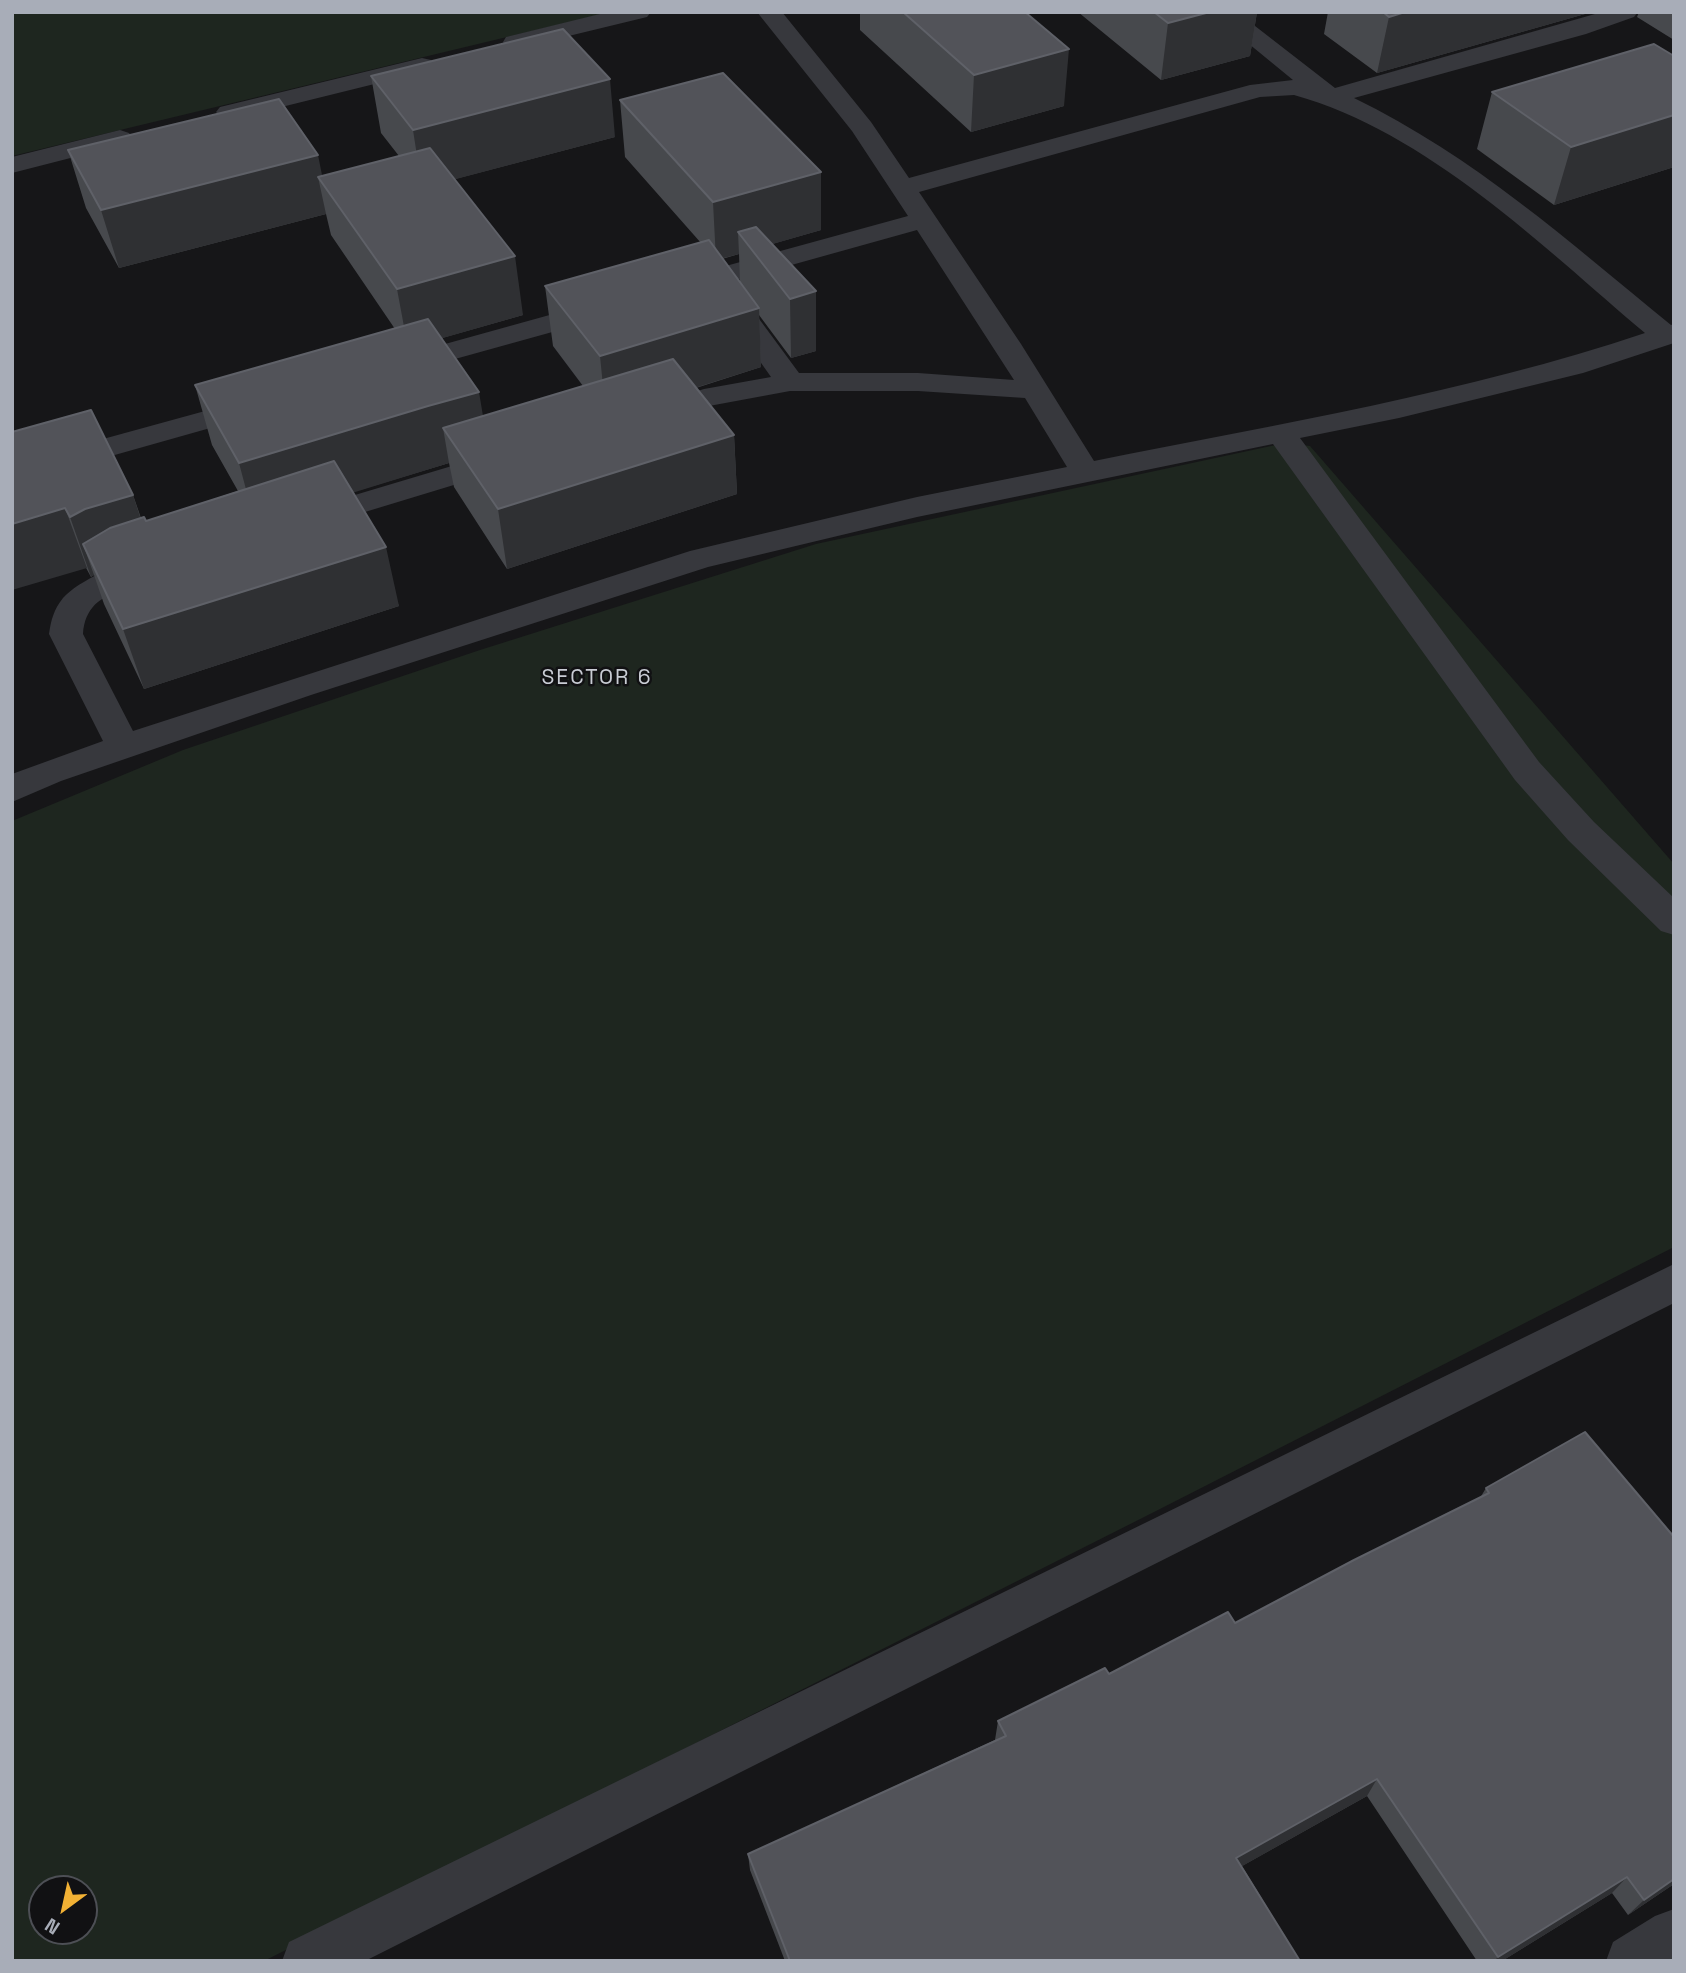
<!DOCTYPE html>
<html>
<head>
<meta charset="utf-8">
<style>
	body { margin:0 }
	#map { position:relative; width:1686px; height:1973px; overflow:hidden; background:#161618; font-family:"Space Grotesk",sans-serif }
	canvas { display:block }
	.frame { position:absolute; inset:0; border:14px solid #a8adb8; pointer-events:none }
	.north { position:absolute; left:28px; top:1875px; width:70px; height:70px; box-sizing:border-box; background:#111113; border:2px solid #4d4f55; border-radius:50%; rotate:213deg; font-size:19px; font-weight:700; line-height:28px; text-align:center; color:#a8adb8 }
	.north::after { content:''; display:block; margin:auto; width:24px; height:32px; background:#f2b134; clip-path:polygon(50% 0,100% 100%,50% 72%,0 100%) }
</style>
</head>
<body>
<div id="map">
<canvas width="1686" height="1973"></canvas>
<div class="frame"></div>
<div class="north">N</div>
</div>
<script>
const ctx = document.querySelector('canvas').getContext('2d');
ctx.lineJoin = 'round';
function fillPath(path, color) { ctx.fillStyle = color; ctx.fill(path, 'evenodd'); }
function strokePath(path, color, width, dash) { ctx.strokeStyle = color; ctx.lineWidth = width; ctx.lineCap = dash ? 'butt' : 'round'; ctx.setLineDash(dash || []); ctx.stroke(path); }
function write(font, color, halo, rows, align = 'center') {
  ctx.font = font + ' "Space Grotesk",sans-serif'; ctx.lineWidth = 5; ctx.setLineDash([]); ctx.textBaseline = 'middle'; ctx.strokeStyle = halo; ctx.fillStyle = color; for (const [text, x, y, turn = 0] of rows) {
    ctx.save(); ctx.translate(x, y); ctx.rotate((+turn || 0) * Math.PI / 180); ctx.textAlign = isNaN(turn) ? turn : align; if (halo) ctx.strokeText(text, 0, 0); ctx.fillText(text, 0, 0); ctx.restore();
  }
}
fillPath(new Path2D(`
	M12 12H611L12 156Z
	M1285 443 1310 446 1674 864V1247L1156 1511 264 1961H12V821L183 750 480 650 816 544ZM42 1889H84V1931H42Z`), '#1e261f');
fillPath(new Path2D(`
	M608 12H651L647 17 515 49 506 47 503 42 506 37Z
	M757 12H782L871 122 909 178 1250 85 1293 80 1210 12H1237L1335 88 1602 12H1638L1634 17 1586 34 1354 98C1475 157 1568 241 1671 325L1674 324V343L1583 373 1399 418 1300 438 1539 762 1594 822 1674 898V935L1661 931 1568 840 1515 780 1273 444 917 517 708 567 311 695 61 781 12 802V774L103 741 49 634C51 620 54 609 63 598 81 578 134 555 159 562L164 569C147 596 87 580 83 634L133 731 690 551 917 497 1067 467 1025 398 918 391H790L709 406 653 423 642 420 638 414 642 408 704 389 771 377 716 299 720 293 730 291 740 293 799 373H918L1014 380 917 230 691 293 681 295 671 293 667 287 671 281 908 216 852 131ZM1294 95C1427 132 1542 246 1645 333 1466 393 1279 424 1094 461L1021 344 919 192 1260 97Z
	M422 58 431 60 434 65 431 70 229 120 220 117 216 112 220 107Z
	M120 130 129 133 133 138 129 143 12 173V157Z
	M600 301 610 304 614 310 610 316 401 374 391 371 386 365 391 359Z
	M256 397 267 400 271 406 267 412 12 484V464Z
	M502 451 513 453 517 460 513 467 309 529 298 526 293 519 298 512Z
	M1674 1264V1303L365 1961H282L289 1942Z
	M1674 1909V1961H1606L1613 1942 1655 1916Z`), '#37383d');
fillPath(new Path2D(`
	M860 12H1025L1064 106 971 132 860 30Z
	M1078 12H1257L1250 56 1161 80Z
	M1328 12H1592L1377 73 1324 34Z
	M1639 12H1674V40L1637 17Z
	M1674 56V167L1554 205 1477 149 1492 92Z
	M371 76 615 137 455 179 523 315 442 338 483 416 583 386 553 346 545 286 701 243 625 157 620 100 821 230 772 244 816 291V351L791 358 759 315 761 367 696 388 734 435 737 494 507 569 454 487 449 463 353 492 399 606 144 689 104 604 94 575 91 577 12 432 133 495 141 518 146 521 238 491 212 445 195 385 395 329 331 235 326 214 119 268 86 208 68 150 322 176 399 156 381 133ZM739 254 740 283 722 259Z
	M1585 1432 1674 1884 1628 1915 1612 1893 1502 1961H1477L1367 1796 1242 1866 1300 1961H785L750 1870 748 1854 995 1740 998 1721 1109 1674 1235 1623 1480 1498 1486 1488Z`), '#47494d');
fillPath(new Path2D(`
	M1210 12H1257L1250 56 1161 80 1168 23Z
	M1405 12H1592L1377 73 1389 17Z
	M1069 49 1064 106 971 132 974 75Z
	M610 79 615 137 422 188 413 130Z
	M1674 115V167L1554 205 1571 147Z
	M318 155 324 185 318 177 326 214 119 268 101 210Z
	M821 172V230L752 250 738 232 739 254 716 260 713 202Z
	M515 256 523 315 408 348 397 289Z
	M816 291V351L791 358 790 299Z
	M759 308 761 367 606 416 600 356Z
	M479 392 489 452 443 428 449 463 255 523 239 463 428 406Z
	M734 435 737 494 507 569 498 509Z
	M133 495 152 554 83 544 94 575 91 577 70 517 85 509Z
	M65 508 87 568 12 590V524Z
	M386 547 399 606 144 689 123 629Z
	M1377 1779 1367 1796 1228 1874 1236 1858Z
	M1627 1877 1612 1893 1502 1961H1494L1498 1957Z
	M1674 1879V1884L1628 1915 1644 1900Z`), '#2f3033');
const building = new Path2D(`
	M903 12H1025L1069 49 974 75Z
	M1154 12H1210L1168 23Z
	M1383 12H1405L1389 17Z
	M563 29 610 79 413 130 371 76Z
	M1654 44 1674 56V115L1571 147 1492 92Z
	M723 73 821 172 713 202 620 100Z
	M279 99 318 155 101 210 68 150Z
	M430 148 515 256 397 289 318 177Z
	M756 227 816 291 790 299 738 232Z
	M709 240 759 308 600 356 545 286Z
	M428 319 479 392 428 406 239 463 195 385Z
	M673 359 734 435 498 509 443 428Z
	M91 410 133 495 85 509 70 517 65 508 12 524V432Z
	M334 461 386 547 123 629 83 544 110 528 144 517 146 521Z
	M1585 1432 1674 1537V1879L1644 1900 1627 1877 1498 1957 1377 1779 1236 1858 1300 1961H790L748 1854 1006 1736 998 1721 1105 1668 1109 1674 1228 1612 1235 1623 1354 1560 1489 1493 1486 1488Z`);
fillPath(building, '#525359');
strokePath(building, '#5f6168', 2);
ctx.letterSpacing = '2px';
write('21px', '#c9ccd4', '#111113', [
	["SECTOR 6",597,678]
]);
ctx.letterSpacing = '0px';
</script>
</body>
</html>
